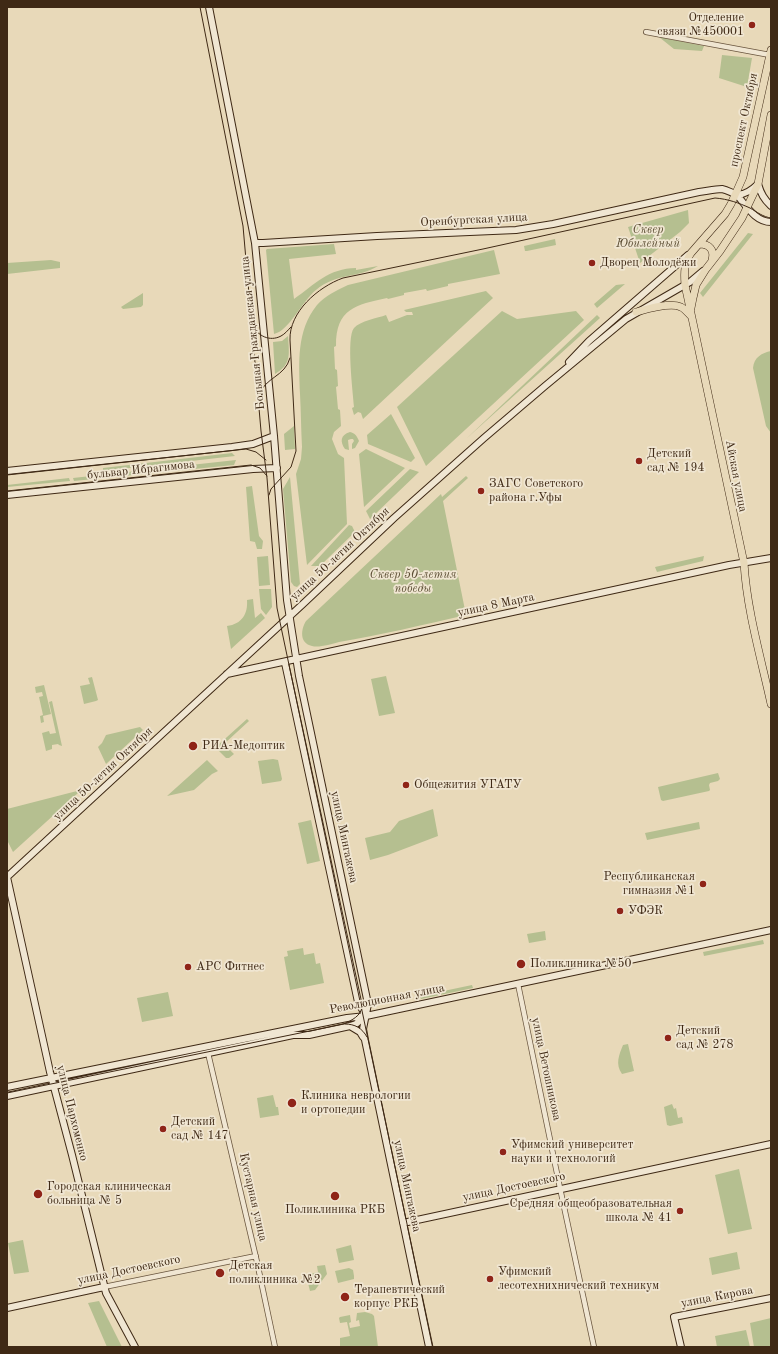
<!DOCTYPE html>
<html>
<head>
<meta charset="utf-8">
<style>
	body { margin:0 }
	#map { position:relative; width:778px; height:1354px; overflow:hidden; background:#e8d9b9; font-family:"Old Standard TT",serif }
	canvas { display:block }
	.frame { position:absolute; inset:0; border:8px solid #3f2915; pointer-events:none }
</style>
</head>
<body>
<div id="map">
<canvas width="778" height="1354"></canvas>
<div class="frame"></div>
</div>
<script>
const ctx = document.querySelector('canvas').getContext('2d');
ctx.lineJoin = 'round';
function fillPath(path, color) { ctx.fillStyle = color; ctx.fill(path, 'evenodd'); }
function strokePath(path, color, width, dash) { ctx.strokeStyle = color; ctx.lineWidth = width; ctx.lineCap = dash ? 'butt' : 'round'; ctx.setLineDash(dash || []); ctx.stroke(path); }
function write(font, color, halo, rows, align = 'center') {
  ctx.font = font + ' "Old Standard TT",serif'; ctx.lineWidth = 3.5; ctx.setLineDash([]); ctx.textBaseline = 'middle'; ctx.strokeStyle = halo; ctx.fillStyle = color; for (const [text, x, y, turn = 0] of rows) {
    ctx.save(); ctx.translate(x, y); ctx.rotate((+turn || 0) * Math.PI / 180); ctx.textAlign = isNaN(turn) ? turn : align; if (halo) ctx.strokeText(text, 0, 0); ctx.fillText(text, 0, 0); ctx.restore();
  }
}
fillPath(new Path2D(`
	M659 37 704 46 702 51 674 49Z
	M722 55 752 58 747 87 719 78Z
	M688 210 689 223 680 232 640 263 628 227Z
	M748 233 753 234 703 297 700 293Z
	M555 239 556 245 527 251H525L524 246Z
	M334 244 336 254 289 259 294 299C314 285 329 268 356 268V270L378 266C359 278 336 273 316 290 303 300 289 331 274 334L266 250 267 249Z
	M494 250 500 274 448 284V286L427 291 426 289 404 293V295L388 299 387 298C356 305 336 308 336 346L334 347 335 369 337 370 338 386 336 387 338 409 340 410 341 426 334 432 332 439 338 454 344 458 347 524 307 565 296 474 301 459 302 447C301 429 301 412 300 394 299 363 296 331 317 305 325 296 337 290 348 285Z
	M51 260 60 262V268L7 274V263Z
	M625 284 597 308 594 304 616 285Z
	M486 291 493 298 363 419 361 413 358 412 354 415 352 408 354 407C353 393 346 337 354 328 360 321 378 318 386 315L389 322 407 315H413L412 312H406L404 310Z
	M143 293V305L141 307 123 309 121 307Z
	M502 311 517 319 576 311 584 320 426 466 397 407Z
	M597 315 600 318 466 439Z
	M288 336C289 354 292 364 275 374L273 342 282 341Z
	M771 351V433L766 426 753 368C754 357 762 353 771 351Z
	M391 414 415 458 411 462 368 444 367 435Z
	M294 426 295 449 285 450 284 434Z
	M350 432C355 433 357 436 359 441L355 448 352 449V444L354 441 353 439H351L348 440 349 450 345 449C340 442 340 435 350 432Z
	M366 449 405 468 364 507 359 454Z
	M232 453 235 456 103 471V468Z
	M236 460 234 465 74 481 73 478Z
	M410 469 419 472 370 519 366 511Z
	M466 476 468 478 443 501 466 615C423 625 380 635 339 642 331 644 319 648 312 646 299 643 301 629 306 621L441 494 442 497Z
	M290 477 300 584 297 587 294 586 291 582 283 489Z
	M69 478 70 481 7 487V485Z
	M252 486 259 536 263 541 262 549H257L255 542 250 541 246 487Z
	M349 525 352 526 355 532 320 566H311Z
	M268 556 270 585 259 586 257 557Z
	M704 556 703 561 657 572 655 567Z
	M259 589H271L272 607 266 615 261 609Z
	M253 599 255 618 261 613 265 618 231 649 227 626C242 624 248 614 247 600Z
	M386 676 395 713 379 716 371 679Z
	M92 677 98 700 96 701 84 704 80 686 90 684 88 678Z
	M44 685 51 714 43 716 44 722 41 723 40 716 43 715 39 697 43 696 42 692 36 693 35 687Z
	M52 701 62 746 59 745 58 744 52 745V749L46 751 42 733 49 731 50 734 56 733 49 702Z
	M247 719 249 721 224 744 234 754 229 758H226L218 750 217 746Z
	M140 727 143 730 106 764 98 747 102 743 106 735Z
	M273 759 278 760 282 779 281 781 262 784 258 761Z
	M207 760 218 771 212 774 194 790 167 796Z
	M718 773 720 779 718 781 710 783 709 785 710 790 709 791 663 801 661 800 658 787Z
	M77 791 78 793 13 852 7 840V809Z
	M433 809 438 836 388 855 370 860 365 838 390 832 399 821Z
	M311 820 320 861 307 864 298 823Z
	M699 822 700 829 647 840 645 833Z
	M545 931 546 940 529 943 527 934Z
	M763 940 764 944 704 956 703 952Z
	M303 948 304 955 314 953 316 964 320 963 324 983 290 990 284 957 288 956 287 951Z
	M472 985 473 988 421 999 420 996Z
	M168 992 173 1016 142 1022 137 998Z
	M628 1044 634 1071 622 1074C615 1064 619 1055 623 1045Z
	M273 1095 276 1107H278L279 1115 260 1118 257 1098Z
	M672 1104 674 1109 676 1108 678 1118 682 1117 683 1123 670 1126 667 1125 664 1107Z
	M739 1169 752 1229 728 1234 715 1175Z
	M23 1240 29 1272 14 1274 8 1243Z
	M351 1245 354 1260 339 1263 336 1249Z
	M737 1252 740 1269 712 1275 709 1258Z
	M325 1265 327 1274 315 1290 310 1291 306 1275 318 1272 317 1266Z
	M349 1268 353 1270 354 1276V1279L338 1283 335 1271Z
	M99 1301 122 1347H107L88 1303Z
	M365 1312 372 1314 374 1316 378 1347H340V1338L350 1336 347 1322 340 1323 339 1318 340 1317 350 1315 351 1322 349 1323 350 1328 360 1326 359 1320 356 1321 357 1313Z
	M771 1318V1347H754L750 1323Z
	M746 1330 750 1347H717L715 1336Z`), '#b5bf90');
const street = new Path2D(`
	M646 32 770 55
	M518 984 560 1188 594 1347
	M208 1053 257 1262 275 1347
	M104 1287 256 1256`);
const secondary = new Path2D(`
	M209 7 255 243 274 436 287 600 299 676 368 1004 363 1029 365 1040 429 1347
	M736 194C746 205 755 222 771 222
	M255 243H263L377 236 516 230 553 224 699 192C707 191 715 189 722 189 727 190 730 192 735 194 744 196 752 190 758 184 761 194 764 199 771 206
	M569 362 589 341 688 255
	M7 471 232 447 253 444 274 436
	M7 495 253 469 277 468
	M285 663 358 1002 366 1016
	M227 674 729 565 771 558
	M7 877 304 603 394 518 484 438 545 386 626 319 690 282 703 271
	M7 877 50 1072 72 1155 106 1293 135 1347
	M350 1026 360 1032 363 1037
	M7 1087 347 1018 366 1016 771 930
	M7 1096 293 1035H309L350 1026 356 1024 365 1016
	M403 1223 771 1144
	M7 1308 104 1287
	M681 1347 674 1317 771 1298`);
const primary = new Path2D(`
	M771 50 743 177 731 204 725 214 691 253C684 263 684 273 685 285L744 563C747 611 761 658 771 704
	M700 244C709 244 715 250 712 260
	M691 308 693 298 696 285 706 269 720 251 742 218 758 184 771 115
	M636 312C647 309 670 302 681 307 685 309 688 313 691 316`);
strokePath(street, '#69553e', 6);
strokePath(secondary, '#3f2915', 8);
strokePath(primary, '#3f2915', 8);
strokePath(street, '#f0e6d2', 4.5);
strokePath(secondary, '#f0e6d2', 6);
strokePath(primary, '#e8d9b9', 7);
strokePath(new Path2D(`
	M200 7 243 226 261 431 267 478 277 608 433 1347
	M253 325C257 336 270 342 281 336 285 334 288 330 291 327
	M259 395C265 377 285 377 290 358
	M7 475 246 449 256 452 266 460
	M7 491 251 465 260 468 267 476
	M269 495 271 489 291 467 296 451 290 340C289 312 318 287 343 278L483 249 715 198C728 199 739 203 750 208 757 212 763 217 771 218
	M345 1024C355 1024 362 1028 367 1037
	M7 1093 344 1024C352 1020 361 1016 362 1007`), '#3f2915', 1);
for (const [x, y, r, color] of [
	[752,25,4,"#8f2418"],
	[592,263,4,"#8f2418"],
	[639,461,4,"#8f2418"],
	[481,491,4,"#8f2418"],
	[193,746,5,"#8f2418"],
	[406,785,4,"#8f2418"],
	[703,884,4,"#8f2418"],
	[620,911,4,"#8f2418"],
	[521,964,5,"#8f2418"],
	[188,967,4,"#8f2418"],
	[668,1038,4,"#8f2418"],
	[292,1103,5,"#8f2418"],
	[163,1129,4,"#8f2418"],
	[503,1152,4,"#8f2418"],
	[38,1194,5,"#8f2418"],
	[335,1196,5,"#8f2418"],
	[680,1211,4,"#8f2418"],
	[220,1273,5,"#8f2418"],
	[490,1279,4,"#8f2418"],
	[345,1297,5,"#8f2418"]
]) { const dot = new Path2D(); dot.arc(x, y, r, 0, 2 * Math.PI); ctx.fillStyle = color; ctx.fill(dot); strokePath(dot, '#f0e6d2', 1.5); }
write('12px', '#3f2915', '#f0e6d2', [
	["Отделение",744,18,"right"],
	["связи №450001",744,32,"right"],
	["Дворец Молодёжи",600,263],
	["Детский",647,454],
	["сад № 194",647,468],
	["ЗАГС Советского",489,484],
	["района г.Уфы",489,498],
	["РИА-Медоптик",202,746],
	["Общежития УГАТУ",414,785],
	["Республиканская",695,877,"right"],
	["гимназия №1",695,891,"right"],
	["УФЭК",628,911],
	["Поликлиника №50",530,964],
	["АРС Фитнес",196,967],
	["Детский",676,1031],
	["сад № 278",676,1045],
	["Клиника неврологии",301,1096],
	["и ортопедии",301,1110],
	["Детский",171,1122],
	["сад № 147",171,1136],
	["Уфимский университет",511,1145],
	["науки и технологий",511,1159],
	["Городская клиническая",47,1187],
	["больница № 5",47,1201],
	["Средняя общеобразовательная",672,1204,"right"],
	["школа № 41",672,1218,"right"],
	["Поликлиника РКБ",335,1210,"center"],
	["Детская",229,1266],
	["поликлиника №2",229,1280],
	["Уфимский",498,1272],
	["лесотехнихнический техникум",498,1286],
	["Терапевтический",354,1290],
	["корпус РКБ",354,1304]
], 'left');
write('12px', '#3f2915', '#f0e6d2', [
	["проспект Октября",744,120,-78],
	["Оренбургская улица",474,220,-3],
	["Большая Гражданская улица",253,333,-96],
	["бульвар Ибрагимова",141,470,-6],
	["Айская улица",736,476,79],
	["улица 50-летия Октября",340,554,-43],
	["улица 8 Марта",496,605,-12],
	["улица 50-летия Октября",103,774,-43],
	["улица Мингажева",344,837,78],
	["Революционная улица",387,999,-11],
	["улица Ветошникова",546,1069,78],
	["улица Пархоменко",72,1113,76],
	["улица Мингажева",407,1186,78],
	["улица Достоевского",514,1187,-12],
	["Кустарная улица",253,1197,77],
	["улица Достоевского",129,1270,-12],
	["улица Кирова",717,1297,-11]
]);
write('italic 12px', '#5c4e34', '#f0e6d2', [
	["Сквер",648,230],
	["Юбилейный",648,244],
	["Сквер 50-летия",413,575],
	["победы",413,589]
]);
</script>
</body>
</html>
